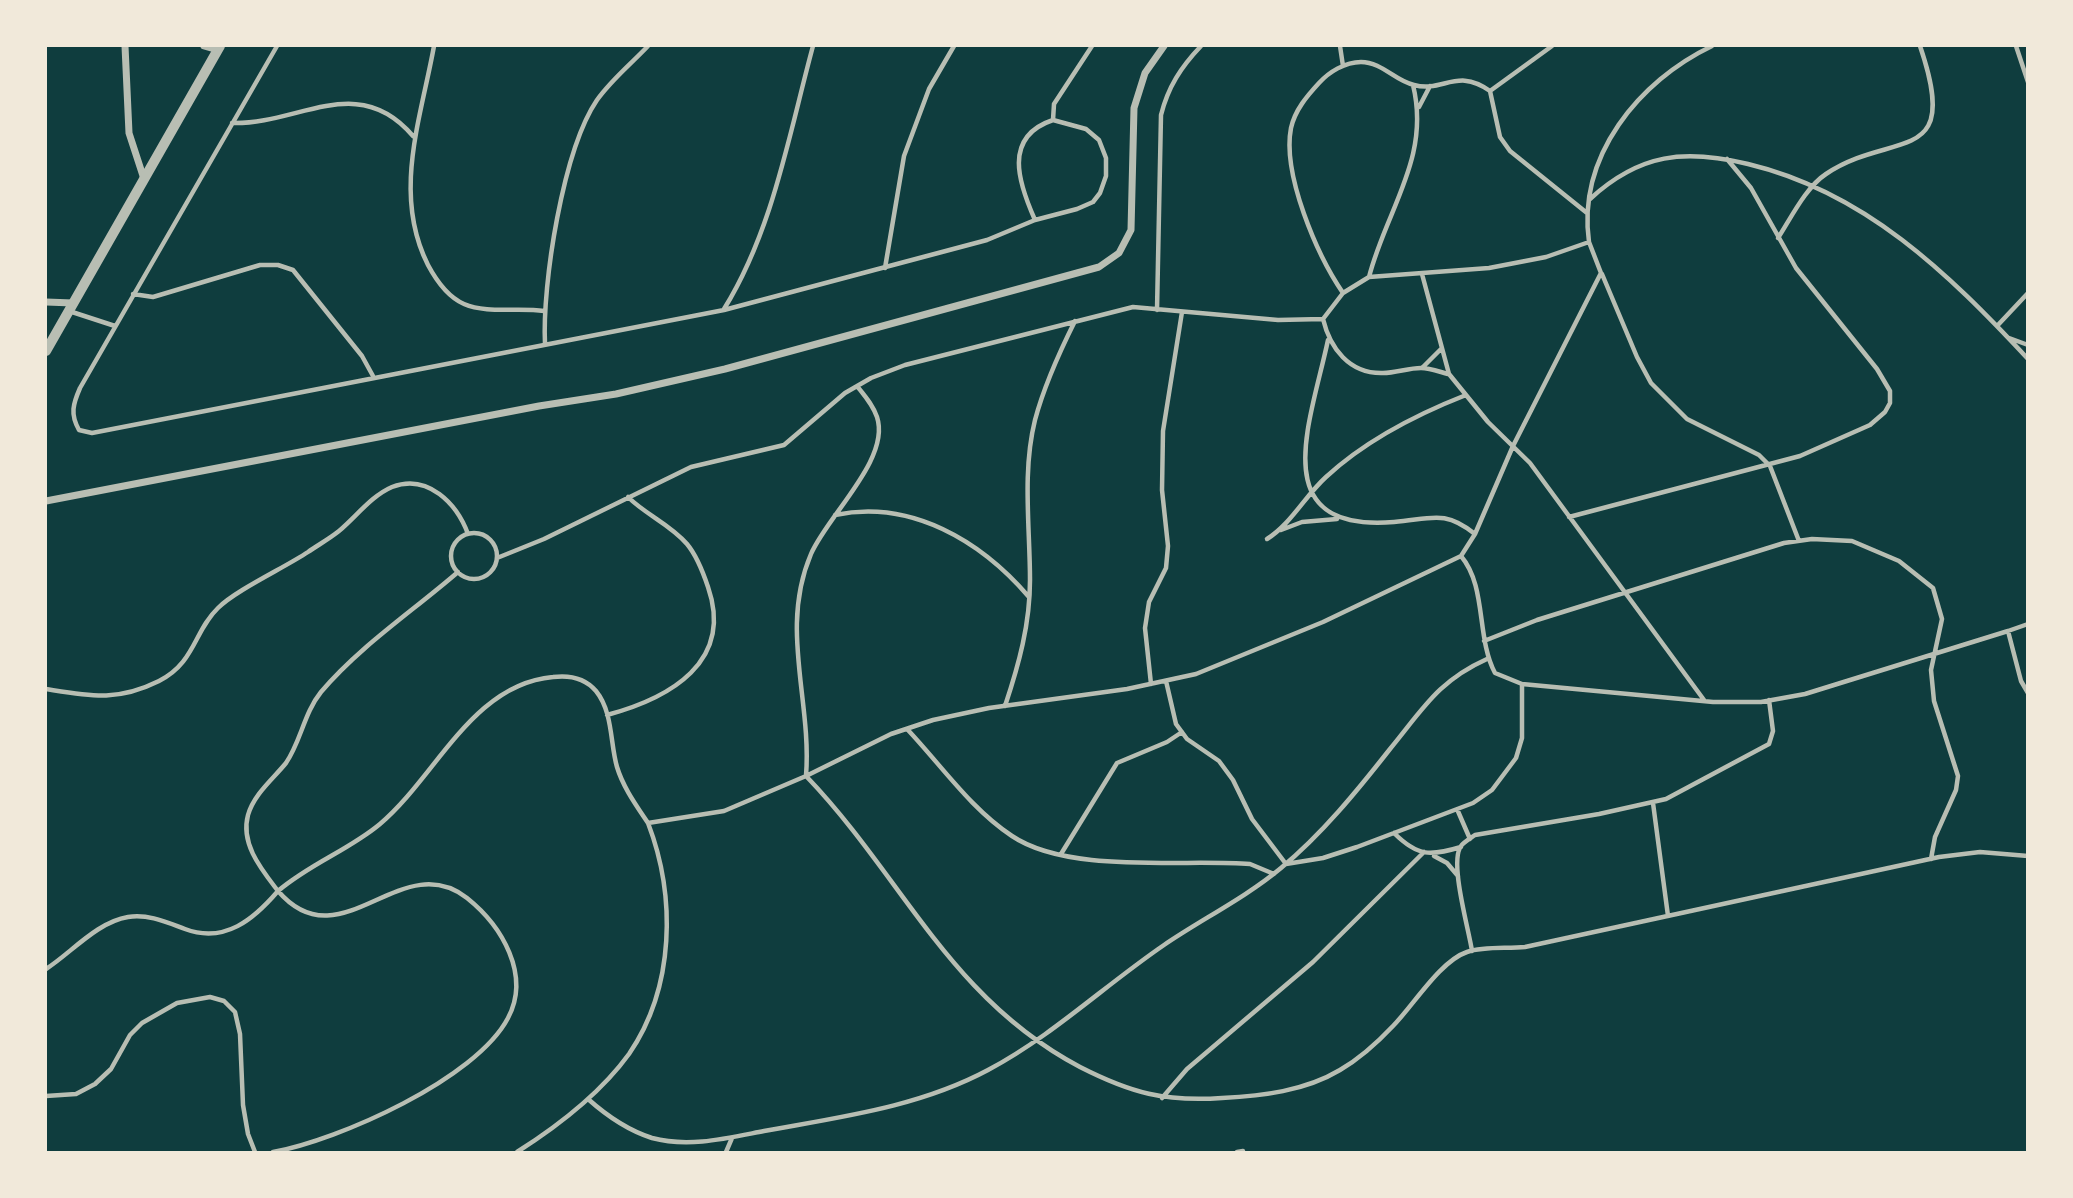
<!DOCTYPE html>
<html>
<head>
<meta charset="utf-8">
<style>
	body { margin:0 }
	#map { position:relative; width:2073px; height:1198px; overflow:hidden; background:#0f3d3e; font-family:"PT Sans",sans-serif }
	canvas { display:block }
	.frame { position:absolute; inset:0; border:47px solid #f1e9da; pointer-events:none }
</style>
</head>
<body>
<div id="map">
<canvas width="2073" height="1198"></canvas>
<div class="frame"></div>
</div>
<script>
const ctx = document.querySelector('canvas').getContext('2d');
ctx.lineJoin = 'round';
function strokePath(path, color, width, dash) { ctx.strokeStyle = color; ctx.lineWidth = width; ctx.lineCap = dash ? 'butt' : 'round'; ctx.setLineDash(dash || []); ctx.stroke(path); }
strokePath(new Path2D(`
	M277 46 80 388C73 404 70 414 79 430L92 433 724 310 987 240 1035 220 1077 209 1093 202 1100 193 1106 176V158L1099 140 1086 129 1053 120 1054 104 1092 46
	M434 46C421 118 392 194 428 265 436 280 448 297 464 304 487 314 519 307 544 311
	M1340 46 1343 66
	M2016 46 2028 82
	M1490 91 1552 46
	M1419 107 1430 86
	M232 123C298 125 358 71 413 136
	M1590 199C1640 153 1685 149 1748 164 1865 192 1948 273 2028 359
	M1035 220C1019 184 1002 137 1053 120
	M1778 238C1791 218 1806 187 1826 174 1893 129 1962 169 1920 46
	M1589 242C1577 156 1639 81 1712 46
	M885 268 904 156 929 89 954 46
	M1422 274 1449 374 1488 422 1530 463 1704 700
	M1602 274 1637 357 1651 383 1687 419 1759 455 1770 466 1799 541
	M1369 277C1386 210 1431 158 1413 85
	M1343 293C1317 255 1282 174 1291 128 1295 110 1307 96 1319 83 1329 72 1345 62 1361 62 1382 62 1395 81 1414 85 1443 93 1457 67 1490 91L1500 137 1510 151 1587 213
	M133 294 153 297 260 265H278L293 270 362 356 373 376
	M724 309C773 230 789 134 813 46
	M1157 310 1161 115C1168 87 1181 67 1201 46
	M69 311 115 326
	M1323 319C1330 348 1349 374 1383 373 1396 373 1408 368 1421 368 1430 368 1440 372 1448 374
	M1997 326 2028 293
	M2009 338 2028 345
	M1328 340C1311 421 1263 533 1394 522 1431 519 1444 509 1475 534
	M545 344C542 284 563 150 597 100 612 79 631 64 648 46
	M1423 367 1441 349
	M857 386C865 396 873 405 877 417 891 459 827 516 811 554 779 629 812 700 806 776 903 877 949 998 1080 1067 1131 1093 1165 1102 1222 1098 1262 1096 1305 1091 1340 1070 1359 1059 1377 1043 1393 1026 1413 1006 1440 961 1467 952 1485 946 1507 949 1525 947L1939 857 1980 852 2028 856
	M835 515C911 499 981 541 1029 597
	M1569 517 1800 456 1870 425 1885 412 1890 403V391L1877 369 1796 268 1751 188 1727 159
	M1281 530 1302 522 1337 519
	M451 556a23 23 0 1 1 46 0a23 23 0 1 1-46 0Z
	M1267 539C1291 524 1305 496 1326 477 1366 440 1415 415 1466 395
	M1461 556C1487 587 1476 637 1495 673L1522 684 1713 702H1761L1805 694 2008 631
	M458 572C413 611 360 646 321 692 304 713 301 741 286 763 273 779 254 794 248 815 240 844 262 870 278 891 311 863 349 850 380 824 436 777 472 684 553 677 569 675 585 678 596 691 613 712 610 743 617 767 623 787 636 805 648 823L724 811 806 776 891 734 933 720 989 708 1127 689 1196 674 1323 622 1461 556 1475 534 1513 446 1601 273 1589 242 1546 257 1489 268 1369 277 1343 293 1323 319 1278 320 1133 307 905 365 871 378 845 393 784 445 691 467 544 539 497 558
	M2028 624 2008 631 2021 681 2028 693
	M1484 641 1537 620 1784 543 1812 539 1852 541 1899 561 1933 588 1942 619 1931 670 1934 701 1958 776 1956 790 1935 837 1931 859
	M1166 681 1176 724 1187 739 1219 761 1233 780 1252 819 1286 864 1323 858 1357 847 1473 803 1492 790 1516 758 1522 738V684
	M1151 684 1145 628 1149 602 1166 568 1168 546 1162 490 1163 431 1182 312
	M46 689C90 696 117 702 159 681 195 663 194 631 218 608 236 590 284 568 308 552 318 545 329 539 339 531 356 517 371 496 392 487 428 473 457 504 468 534
	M1005 706C1019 664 1030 624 1030 580 1030 528 1022 472 1035 420 1044 386 1059 353 1075 321
	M607 715C670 698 734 662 708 587 703 572 697 556 687 544 670 524 646 515 628 497
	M907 729C941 765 971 809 1012 836 1068 874 1184 859 1250 864L1274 874
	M1653 803 1668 916
	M1457 809 1470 839
	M1394 833C1418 857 1431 856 1461 847
	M1061 854 1117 763 1167 742 1182 732
	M1434 856 1447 863 1458 876
	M1472 951C1469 930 1449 862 1461 846 1464 842 1471 838 1475 835L1599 814 1666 799 1769 744 1773 731 1769 700
	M46 969C71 953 97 922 128 917 149 914 166 922 185 929 225 944 254 919 278 891 341 964 400 846 467 898 502 926 531 975 508 1018 476 1079 339 1140 273 1152
	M46 1096 76 1094 95 1084 111 1069 130 1035 142 1023 177 1003 210 997 224 1001 235 1012 240 1034 243 1105 248 1134 255 1152
	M1162 1098 1187 1069 1313 962 1424 852
	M588 1099C607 1116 627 1130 652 1138 689 1148 728 1138 764 1131 840 1117 919 1107 988 1070 1052 1036 1104 986 1164 945 1202 919 1245 898 1281 868 1322 834 1357 791 1390 749 1423 709 1438 681 1487 659
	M517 1152C558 1126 600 1094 629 1054 675 987 676 896 648 823
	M726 1152 732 1138
	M1237 1152 1243 1151`), '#b8beb3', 4.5);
strokePath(new Path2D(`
	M125 46 129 133 144 179
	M204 46 218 50
	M46 302 73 303
	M46 501 539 406 616 394 725 369 1099 267 1119 253 1131 230 1134 108 1145 73 1164 46`), '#b8beb3', 7);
strokePath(new Path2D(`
	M46 351 220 46`), '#b8beb3', 10);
</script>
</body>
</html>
